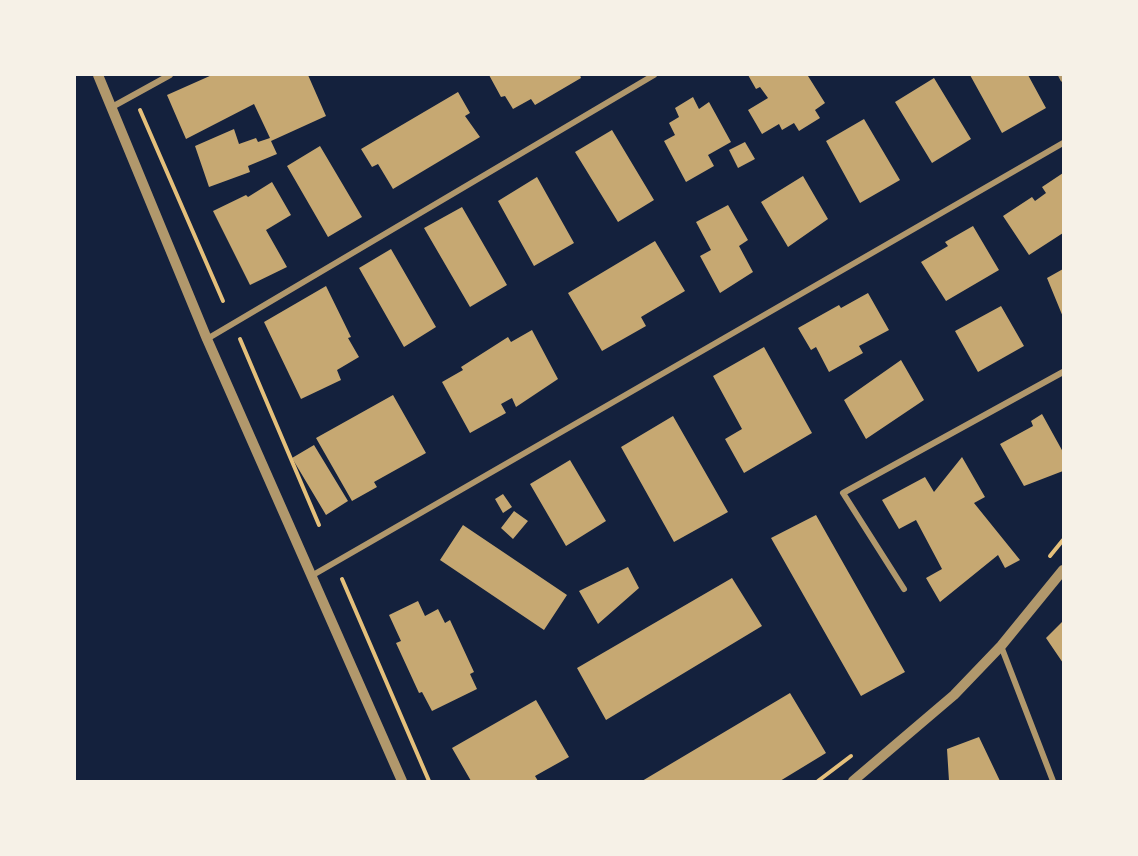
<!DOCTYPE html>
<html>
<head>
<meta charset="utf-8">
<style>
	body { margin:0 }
	#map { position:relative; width:1138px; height:856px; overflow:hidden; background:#14213d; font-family:"Times New Roman",serif }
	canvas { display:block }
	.frame { position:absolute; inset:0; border:76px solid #f6f1e7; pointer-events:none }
</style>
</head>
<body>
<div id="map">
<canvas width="1138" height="856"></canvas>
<div class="frame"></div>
</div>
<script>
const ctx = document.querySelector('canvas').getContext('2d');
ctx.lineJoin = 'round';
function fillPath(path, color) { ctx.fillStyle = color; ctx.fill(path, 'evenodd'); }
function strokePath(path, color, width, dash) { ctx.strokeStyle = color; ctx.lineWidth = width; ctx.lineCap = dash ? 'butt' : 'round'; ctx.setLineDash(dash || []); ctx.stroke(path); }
fillPath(new Path2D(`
	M212 75H308L326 116 271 141 277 154 248 166 250 172 209 187 195 146 234 129 239 144 256 138 258 142 270 138 254 104 186 139 167 95Z
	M489 75H580L581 78 535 105 531 99 513 109 505 96 501 97Z
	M748 75H810L808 76 825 103 815 110 820 118 799 131 794 123 782 130 779 124 762 134 748 110 768 98 760 87 756 89Z
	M970 75H1028L1046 108 1002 133Z
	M934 78 971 139 932 163 895 102Z
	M458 92 470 113 465 116 480 137 393 189 378 164 372 167 361 149Z
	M693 97 699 109 709 102 731 142 708 155 714 166 686 182 664 141 675 135 669 123 679 117 675 108Z
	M864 119 900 180 860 203 826 141Z
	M612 130 654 200 618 222 575 152Z
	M745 142 755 159 738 168 729 150Z
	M320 146 362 217 328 237 287 166Z
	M1063 173V233L1029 255 1003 216 1032 197 1035 201 1046 193 1042 187Z
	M803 176 828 219 788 247 761 202Z
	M537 177 574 243 534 266 498 201Z
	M272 182 291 215 266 230 287 267 250 285 213 211 246 195 248 197Z
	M728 205 748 240 739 246 753 272 720 293 700 256 711 250 696 222Z
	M462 207 507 285 470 307 424 228Z
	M973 226 999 270 946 301 921 262 948 246 945 242Z
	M655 241 685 291 641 317 646 326 602 351 568 293Z
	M391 249 436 327 404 347 359 268Z
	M1063 269V317L1047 278Z
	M326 286 351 337 348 338 359 357 337 370 341 380 301 399 264 322Z
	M868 293 889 330 859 346 863 353 829 372 816 347 811 350 798 328 839 305 841 308Z
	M1001 306 1024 346 978 372 955 331Z
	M532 330 558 379 516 407 512 398 501 404 506 413 470 433 442 382 463 370 461 367 508 337 511 342Z
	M764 347 812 433 744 473 725 439 742 429 713 376Z
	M901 360 924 400 866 439 844 400Z
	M393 395 426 453 374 482 377 487 352 501 316 438Z
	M1042 414 1063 452V471L1024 486 1000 444 1033 426 1031 421Z
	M673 416 728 512 674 542 621 447Z
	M314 445 348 501 326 515 292 458Z
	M962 457 985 497 974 503 1020 560 1005 568 998 555 940 602 926 578 942 569 916 520 899 529 882 500 925 477 934 492Z
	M570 460 606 521 566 546 530 484Z
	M503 494 512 507 503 513 495 499Z
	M514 511 528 521 513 539 501 528Z
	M816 515 905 672 861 696 771 538Z
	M463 525 567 595 544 630 440 560Z
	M628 567 639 588 598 624 579 591Z
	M732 578 762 626 606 720 577 668Z
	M418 601 425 616 438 609 445 623 450 620 474 672 470 674 477 689 432 711 422 692 419 693 396 643 401 641 389 615Z
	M1063 621V663L1046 638Z
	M790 693 826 753 780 781H642Z
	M536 700 569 757 535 776 538 781H471L452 748Z
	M979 737 1000 781H949L947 749Z`), '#c6a872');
strokePath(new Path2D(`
	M140 110 223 301
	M240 339 319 525
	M1050 556 1063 540
	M342 579 429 781
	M818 781 851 756`), '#e5c07b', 4);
strokePath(new Path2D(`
	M1061 75 1063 79
	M112 107 170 75
	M207 339 654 75
	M313 575 1063 143
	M904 589 843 493 1063 372
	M1001 646 1053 781`), '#b1986c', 6);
strokePath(new Path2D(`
	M98 75 207 339 402 781
	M853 781 954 695 1001 646 1063 570`), '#b1986c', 10);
</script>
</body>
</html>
